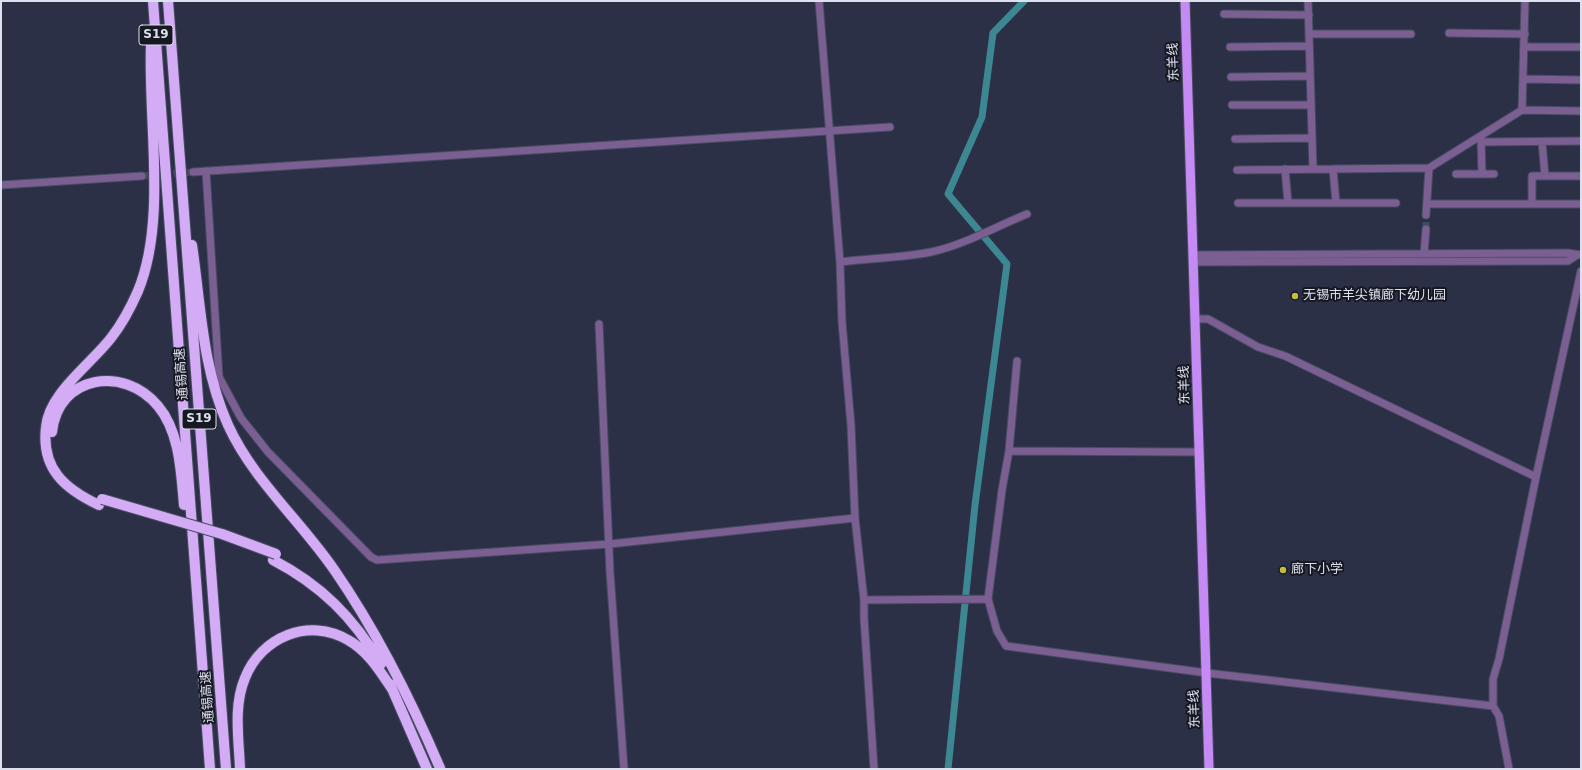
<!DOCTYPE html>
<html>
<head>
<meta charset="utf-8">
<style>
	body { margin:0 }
	#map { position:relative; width:1582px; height:770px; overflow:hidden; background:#2b3046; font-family:"DejaVu Sans",sans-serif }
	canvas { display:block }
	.frame { position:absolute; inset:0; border:2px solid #dde0ef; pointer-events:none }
</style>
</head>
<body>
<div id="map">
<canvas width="1582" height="770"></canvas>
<div class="frame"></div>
</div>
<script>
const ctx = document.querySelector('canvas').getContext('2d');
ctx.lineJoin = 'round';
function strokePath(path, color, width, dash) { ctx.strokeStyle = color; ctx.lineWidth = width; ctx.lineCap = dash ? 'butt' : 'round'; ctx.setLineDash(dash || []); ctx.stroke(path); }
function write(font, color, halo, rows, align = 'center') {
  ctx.font = font + ' "DejaVu Sans","Noto Sans SC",sans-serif'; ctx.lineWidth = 4; ctx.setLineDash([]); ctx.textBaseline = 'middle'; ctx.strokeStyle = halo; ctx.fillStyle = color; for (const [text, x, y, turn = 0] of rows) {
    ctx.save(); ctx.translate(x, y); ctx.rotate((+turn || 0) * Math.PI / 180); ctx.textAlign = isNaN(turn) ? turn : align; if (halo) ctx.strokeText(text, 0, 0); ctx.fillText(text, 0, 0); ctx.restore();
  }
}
strokePath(new Path2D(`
	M948 769 975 505 1007 264 948 194 982 117 993 33 1024 1`), '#3c8792', 7);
strokePath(new Path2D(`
	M142 176 193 172
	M1426 229V215`), '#464a5f', 7, [7, 3.5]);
const minor = new Path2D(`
	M819 1 840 262 842 322 851 425 855 518 864 600V618L874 769
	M1308 1 1313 169
	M1224 14 1309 15
	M1449 33 1525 34
	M1309 34H1411
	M1230 47 1309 46
	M1525 47H1581
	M1231 77 1310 76
	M1524 79 1581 80
	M1232 105H1311
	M1522 110 1581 111
	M1481 138 1482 174
	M1235 139 1312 138
	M1481 142 1581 141
	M1542 142 1545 176
	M1285 169 1288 203
	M1333 169 1336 203
	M1237 170 1429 168
	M206 171 219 377 241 418 268 452 371 557 377 560 610 544 855 518
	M193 172 890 127
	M1456 174H1494
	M1 185 142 176
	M1238 203H1396
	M1427 204H1581
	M1532 204V176H1581
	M1426 215 1429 168 1522 110 1525 1
	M1424 254 1426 229
	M1194 255 1568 253 1581 255
	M840 262C870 258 901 258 931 252 964 245 995 227 1027 214
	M1194 262 1568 261 1577 255
	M1196 319H1208L1258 347 1285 356 1536 477
	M599 324 610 572 624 769
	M1017 361 1009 451 1002 490 988 599 997 631 1006 646 1207 673 1493 706
	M1009 451 1199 452
	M864 600 988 599
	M1509 769 1499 716 1493 706V679L1499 659 1536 477 1581 271`);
const major = new Path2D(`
	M1185 1 1209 769`);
const highway = new Path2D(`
	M153 1 210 769
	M168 1 226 769
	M192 245C201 306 202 367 228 425 253 480 301 521 335 571 377 632 411 700 440 768
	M52 432C58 375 124 365 158 406 180 432 181 473 184 505
	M99 505C65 489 41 469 46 427 49 393 91 364 111 338 122 324 131 307 138 291 167 221 148 121 151 45
	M273 560C321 585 353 617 381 664
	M390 684 427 769
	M240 769C239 740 233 706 245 678 261 637 309 617 348 640 368 651 380 671 392 689`);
strokePath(minor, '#474c61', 9);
strokePath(major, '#474c61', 11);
strokePath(highway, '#474c61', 12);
strokePath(minor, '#7b5f92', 7);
strokePath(major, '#c58af3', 9);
strokePath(highway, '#d4acf6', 10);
const highwayBridge = new Path2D(`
	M102 499 222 534 276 554`);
strokePath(highwayBridge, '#474c61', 12, []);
strokePath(highwayBridge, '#d4acf6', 10);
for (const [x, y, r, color] of [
	[1295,296,4,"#c1be40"],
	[1283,570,4,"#c1be40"]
]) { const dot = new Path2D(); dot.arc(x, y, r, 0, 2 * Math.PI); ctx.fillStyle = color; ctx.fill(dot); strokePath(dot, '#161822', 1.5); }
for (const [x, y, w] of [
	[156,35,34],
	[199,419,34]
]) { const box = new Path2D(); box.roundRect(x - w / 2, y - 10, w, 20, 3); ctx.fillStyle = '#161822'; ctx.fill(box); strokePath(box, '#dde0ef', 1); }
write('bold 12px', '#dde0ef', null, [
	["S19",156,35],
	["S19",199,419]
]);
write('13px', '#dde0ef', '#161822', [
	["东羊线",1174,62,-92],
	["通锡高速",182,374,-94],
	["东羊线",1185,385,-91],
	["通锡高速",208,697,-94],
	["东羊线",1195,709,-92]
]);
write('13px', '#dde0ef', '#161822', [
	["无锡市羊尖镇廊下幼儿园",1303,296],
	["廊下小学",1291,570]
], 'left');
</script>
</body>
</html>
